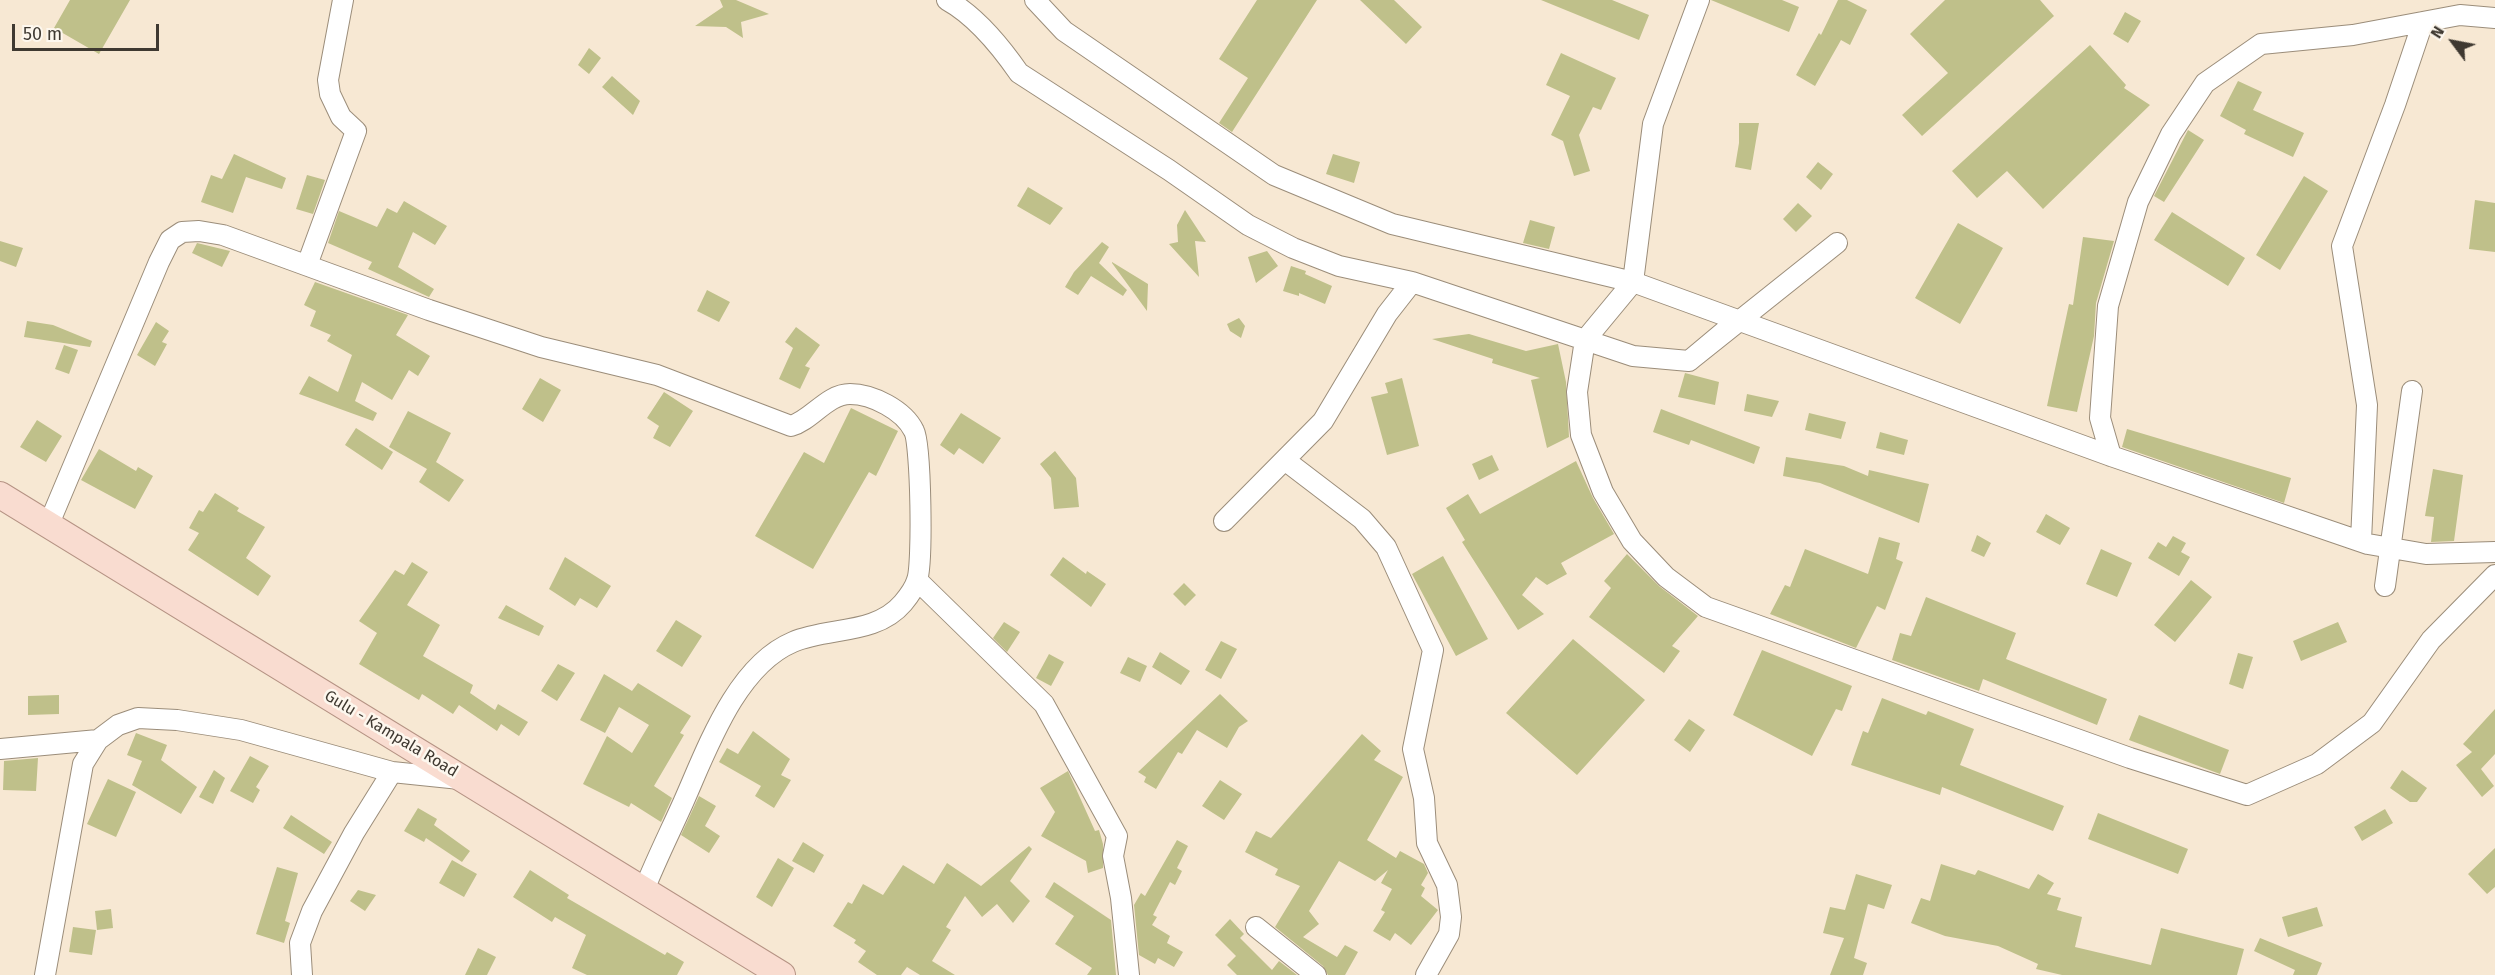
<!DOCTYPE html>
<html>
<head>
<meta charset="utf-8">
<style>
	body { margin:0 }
	#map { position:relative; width:2495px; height:975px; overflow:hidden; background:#f7e8d3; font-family:"Fira Sans",sans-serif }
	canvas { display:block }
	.north { position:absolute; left:2423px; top:12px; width:60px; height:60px; -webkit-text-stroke:4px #fdf7ee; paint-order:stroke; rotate:302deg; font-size:16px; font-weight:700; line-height:24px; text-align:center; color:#3f3931 }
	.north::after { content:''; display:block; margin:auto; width:21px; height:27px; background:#3f3931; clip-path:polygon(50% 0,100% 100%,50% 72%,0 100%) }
	.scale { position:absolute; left:12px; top:24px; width:147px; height:27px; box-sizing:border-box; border:3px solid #3f3931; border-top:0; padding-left:8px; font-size:18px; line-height:21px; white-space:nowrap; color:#3f3931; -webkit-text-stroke:4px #fdf7ee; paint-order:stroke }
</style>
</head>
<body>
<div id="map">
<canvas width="2495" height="975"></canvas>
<div class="north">N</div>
<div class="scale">50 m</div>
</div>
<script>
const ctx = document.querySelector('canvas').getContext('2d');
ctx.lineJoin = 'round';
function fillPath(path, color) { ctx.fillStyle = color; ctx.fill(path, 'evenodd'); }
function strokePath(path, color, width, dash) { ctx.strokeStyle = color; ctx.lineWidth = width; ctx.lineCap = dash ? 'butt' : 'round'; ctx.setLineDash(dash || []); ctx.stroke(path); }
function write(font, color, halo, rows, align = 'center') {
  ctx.font = font + ' "Fira Sans",sans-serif'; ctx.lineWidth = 5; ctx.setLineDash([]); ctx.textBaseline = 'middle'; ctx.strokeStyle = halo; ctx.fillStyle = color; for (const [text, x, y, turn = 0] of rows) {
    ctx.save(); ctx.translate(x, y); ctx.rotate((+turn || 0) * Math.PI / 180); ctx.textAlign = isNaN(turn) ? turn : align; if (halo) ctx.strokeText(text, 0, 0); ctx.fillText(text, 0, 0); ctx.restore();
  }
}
fillPath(new Path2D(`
	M70 0H130L99 54 54 28Z
	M720 0H736L769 14 741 22 743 38 726 27 695 26 723 7Z
	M1257 0H1317L1232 132 1219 123 1248 78 1219 59Z
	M1360 0H1394L1422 27 1406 44Z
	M1541 0H1612L1649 15 1639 40Z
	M1711 0H1782L1799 7 1789 32Z
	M1838 0H1847L1867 10 1850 45 1841 40 1815 86 1796 75 1819 33 1821 35Z
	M1945 0H2040L2054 16 1922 136 1902 115 1948 73 1910 34Z
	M2125 12 2141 21 2128 43 2113 34Z
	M2090 45 2126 85 2124 88 2150 105 2043 209 2007 171 1977 198 1952 171Z
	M589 48 601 58 589 74 578 65Z
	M1561 53 1616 78 1601 110 1593 107 1579 135 1590 171 1574 176 1563 141 1551 135 1570 96 1546 85Z
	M612 76 640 101 633 115 602 87Z
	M2238 81 2262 92 2253 110 2304 133 2293 157 2244 134 2246 130 2220 116Z
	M1739 123H1759L1751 170 1735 167 1739 143Z
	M2188 130 2204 140 2164 202 2154 196Z
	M234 154 286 178 282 189 246 177 233 213 201 202 211 175 222 179Z
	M1333 154 1360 162 1354 183 1326 174Z
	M1818 162 1833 174 1821 190 1806 177Z
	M307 175 325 180 313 214 296 209Z
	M2304 176 2328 191 2280 270 2256 255Z
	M1028 187 1063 208 1050 225 1017 206Z
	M2475 200 2495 203V252L2469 249Z
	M404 201 447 226 435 245 413 232 398 267 434 289 429 297 368 269 372 262 328 243 339 211 377 227 387 208 397 213Z
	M1798 203 1812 216 1796 232 1783 219Z
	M1185 210 1206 242 1195 241 1199 277 1169 244 1178 242 1177 225Z
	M2172 212 2245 258 2228 286 2154 240Z
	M1530 220 1555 227 1549 249 1523 243Z
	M1958 223 2003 248 1960 324 1915 298Z
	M2083 237 2114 241 2096 303 2094 336 2077 412 2047 406 2069 304 2073 305Z
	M0 241 23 248 16 267 0 261Z
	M1102 242 1109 247 1099 263 1127 290 1123 296 1091 276 1078 295 1065 287 1074 272Z
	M197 243 230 251 222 267 192 253Z
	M1267 251 1278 266 1256 283 1248 257Z
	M1112 262 1148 284 1147 311 1112 263Z
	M1291 266 1306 271 1305 274 1332 286 1325 304 1299 293V296L1283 291Z
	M315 282 408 315 396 335 430 356 418 376 409 370 392 400 362 382 355 401 377 413 373 421 299 394 309 376 338 392 352 355 327 341 331 335 310 326 316 311 304 305Z
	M707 290 730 302 719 322 697 311Z
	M1239 318 1245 326 1241 338 1230 331 1227 324Z
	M27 321 53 325 92 341 90 347 24 337Z
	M156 322 169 331 162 342 167 344 155 366 137 355Z
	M796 327 820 345 805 366 810 368 800 389 779 379 793 348 785 342Z
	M1469 334 1526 351 1558 344 1566 382 1569 437 1547 448 1531 380 1540 378 1492 363 1493 359 1432 339Z
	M64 345 78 350 69 374 55 369Z
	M1685 373 1719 382 1715 405 1678 397Z
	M540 378 561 390 543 422 522 409Z
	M1402 378 1419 446 1387 455 1371 397 1388 393 1385 383Z
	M664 392 693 411 670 447 653 438 659 426 647 418Z
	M1747 394 1779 401 1772 417 1744 411Z
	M851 408 898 431 876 476 869 472 813 569 755 536 804 452 824 463Z
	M1661 409 1760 447 1754 464 1691 440 1689 445 1653 432Z
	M408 411 451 433 436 462 464 480 449 502 419 482 427 469 389 447Z
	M961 413 1001 438 983 464 959 448 954 455 940 445Z
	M1809 413 1846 422 1841 439 1805 430Z
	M37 420 62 436 46 462 20 447Z
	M356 428 393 452 382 470 345 445Z
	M2127 429 2291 478 2284 503 2122 447Z
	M1880 432 1908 440 1904 455 1876 448Z
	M99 449 136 471 138 467 153 476 135 509 81 480Z
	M1055 451 1076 478 1079 507 1054 509 1051 478 1040 464Z
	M1492 455 1499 470 1479 480 1472 464Z
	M1786 457 1844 466 1868 476 1869 470 1929 484 1919 523 1820 483 1783 476Z
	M1576 461 1593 498 1614 534 1561 563 1567 574 1547 585 1536 577 1522 595 1544 614 1518 630 1462 542 1465 540 1446 508 1468 494 1480 514Z
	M2433 469 2463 475 2454 541 2431 542 2434 517 2425 516Z
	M215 493 239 508 237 511 265 527 246 558 271 576 258 596 188 550 199 533 189 528 199 510 203 512Z
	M2046 514 2070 528 2060 545 2036 532Z
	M1977 535 1991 543 1984 557 1971 551Z
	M2173 536 2186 543 2181 552 2190 557 2179 576 2148 558 2158 542 2166 547Z
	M1879 537 1900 543 1896 559 1903 562 1885 610 1877 606 1856 648 1770 614 1785 585 1790 587 1805 549 1868 574Z
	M2101 549 2132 563 2117 597 2086 584Z
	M1627 554 1659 586 1698 616 1672 646 1680 651 1664 673 1589 617 1611 588 1604 581Z
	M1443 556 1488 639 1456 656 1412 574Z
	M565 557 611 586 597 608 580 598 575 606 549 589Z
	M1063 557 1086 574 1087 571 1106 584 1091 607 1050 575Z
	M412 562 428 572 407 605 440 625 423 656 473 685 470 693 495 710 498 704 528 722 519 736 501 724 497 731 459 705 453 714 422 694 419 700 359 664 377 633 359 621 395 570 404 575Z
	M2191 580 2212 597 2175 642 2154 625Z
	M1184 583 1196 595 1185 606 1173 594Z
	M1926 597 2016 633 2006 659 2107 699 2097 725 1983 679 1979 691 1892 660 1900 633 1911 636Z
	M506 605 544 626 539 636 498 618Z
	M676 620 702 636 682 667 656 651Z
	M1004 622 1020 632 1007 652 993 638Z
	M2338 622 2347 642 2301 661 2293 641Z
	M1573 639 1645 700 1577 775 1506 713Z
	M1221 641 1237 649 1221 679 1205 670Z
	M1762 650 1852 686 1842 711 1836 709 1812 756 1733 715Z
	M1160 652 1190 671 1181 685 1152 667Z
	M2238 653 2253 657 2243 689 2229 684Z
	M1049 654 1064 662 1051 686 1036 678Z
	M1128 657 1147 666 1140 682 1120 673Z
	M558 664 575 673 557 701 541 691Z
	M604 674 632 691 638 683 691 716 680 733 684 735 654 786 672 798 661 822 631 803 629 807 583 784 607 736 632 753 649 725 619 707 605 733 580 720Z
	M1220 694 1248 721 1239 727 1227 748 1197 730 1182 754 1178 752 1156 789 1144 782 1146 777 1138 772Z
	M59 695V714L28 715V696Z
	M1882 698 1926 715 1928 711 1974 729 1960 765 2064 806 2053 831 1942 787 1940 795 1851 765 1863 731 1868 733Z
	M2495 709V754L2481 769 2494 786 2482 797 2456 765 2472 752 2463 744Z
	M2139 715 2229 750 2220 774 2129 740Z
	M1689 719 1705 730 1690 752 1674 740Z
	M753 731 790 759 781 775 791 780 774 808 755 796 761 786 719 762 727 748 738 754Z
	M136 733 167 745 161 760 197 787 181 814 132 785 142 761 127 755Z
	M1362 734 1381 751 1374 760 1403 777 1367 840 1396 858 1400 851 1424 864 1428 873 1421 885 1425 888 1421 896 1438 910 1411 945 1395 933 1390 941 1373 931 1385 912 1381 910 1392 889 1381 883 1388 870 1375 881 1339 861 1309 911 1319 924 1303 937 1337 957 1345 945 1358 952 1345 975H1328L1323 966 1275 927 1300 886 1275 875 1278 869 1245 852 1256 831 1271 838Z
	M250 756 269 766 256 787 260 790 253 803 230 791Z
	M38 758 36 791 3 790 4 761Z
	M214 770 225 778 213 804 199 797Z
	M2402 770 2427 788 2417 802H2410L2390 788Z
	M1068 771 1095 831 1099 830 1103 844V868L1088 873 1086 861 1041 836 1055 812 1040 788Z
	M108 779 136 792 116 837 87 824Z
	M1220 780 1242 794 1224 820 1202 806Z
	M699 796 716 806 705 826 720 836 709 853 681 835Z
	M418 808 437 819 434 825 470 851 462 862 426 838 424 842 404 831Z
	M2385 809 2393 823 2362 841 2354 827Z
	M2098 813 2188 849 2178 874 2088 839Z
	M291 815 332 842 324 854 283 828Z
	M1177 840 1188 846 1177 868 1182 871 1175 885 1170 882 1153 915 1157 917 1152 925 1170 936 1167 943 1183 952 1174 967 1158 958 1155 964 1139 955 1134 905 1141 893 1145 896Z
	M803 842 824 855 814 873 792 861Z
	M1029 846 1032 849 1010 881 1030 901 1013 923 997 904 982 917 965 896 946 927 951 930 932 961 955 975H920L907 967 901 975H877L858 962 866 951 854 943 856 940 833 926 848 902 852 904 863 884 883 895 903 865 934 884 947 863 981 886Z
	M2495 848V887L2487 894 2468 874Z
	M778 858 794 868 772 907 756 897Z
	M452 860 477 874 464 897 439 883Z
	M1941 864 1975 875 1978 870 2029 889 2038 874 2054 883 2047 894 2061 898 2057 910 2082 917 2075 947 2151 965 2161 928 2244 949 2237 975H2062L2036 969 2038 964 1998 946 1945 936 1911 923 1921 898 1930 901Z
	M277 867 298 873 285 921 290 923 284 943 256 934Z
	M530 870 569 895 567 898 665 955 667 952 684 962 677 975H587L572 968 586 935 555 917 552 922 513 897Z
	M1856 874 1892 885 1884 909 1868 904 1854 958 1867 963 1863 975H1830L1844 938 1823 933 1830 907 1845 910Z
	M1054 882 1111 920 1116 975H1087L1092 968 1055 944 1074 916 1045 897Z
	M358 890 376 895 365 911 350 901Z
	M2317 907 2323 926 2288 937 2282 917Z
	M111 909 113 928 97 930 95 911Z
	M1230 919 1244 934 1240 938 1272 970 1279 961 1297 975H1237L1227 965 1236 956 1215 935Z
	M73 927 96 930 92 955 69 952Z
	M2260 938 2322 963 2317 975H2293L2295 970 2254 951Z
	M478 948 496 957 487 975H465Z`), '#bfc08a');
const minor = new Path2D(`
	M947 0C976 16 1001 47 1019 73L1169 170 1248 225 1293 248 1339 266 1412 282 1633 356 1689 361
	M1035 0 1064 31 1274 175 1392 224 1633 282 2111 456 2368 544 2426 554 2495 552
	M1699 0 1653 124 1633 282 1585 340 1577 392 1581 435 1603 492 1632 541 1666 577 1706 607 2130 758 2247 795 2317 764 2372 723 2431 640 2495 575
	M307 265 356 131 341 117 330 94 328 80 343 0
	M1738 320 1689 361 1837 243
	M2111 456 2100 418 2108 306 2138 202 2171 134 2205 83 2261 44 2353 35 2460 15 2495 18
	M1286 461 1362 519 1386 547 1433 650 1413 749 1424 798 1427 843 1447 885 1451 917 1449 934 1426 975
	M1224 521 1323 421 1387 314 1412 282
	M48 526 159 262 170 240 182 232 199 231 223 235 429 310 541 347 657 375 791 426C812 420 827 394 850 394 872 394 904 410 914 431 921 444 923 565 917 580 915 587 908 597 903 603 876 635 828 627 793 642 736 666 707 749 683 803 670 832 656 860 644 890
	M2361 541 2367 405 2342 246 2395 105 2423 22
	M917 580 1044 704 1117 836 1113 856 1121 898 1129 975
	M2385 586 2412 391
	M0 749 98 740
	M1256 927 1316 975
	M45 975 83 764 98 740 118 725 138 718 177 720 241 730 392 772 460 779
	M302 975 300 943 312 911 354 833 392 772`);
const major = new Path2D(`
	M0 495 782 975`);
strokePath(minor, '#9b8d7a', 22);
strokePath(major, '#b59384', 28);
strokePath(minor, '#fff', 20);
strokePath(major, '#f9dcd0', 26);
write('16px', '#3f3931', '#fdf7ee', [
	["Gulu - Kampala Road",391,734,31]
]);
</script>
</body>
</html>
